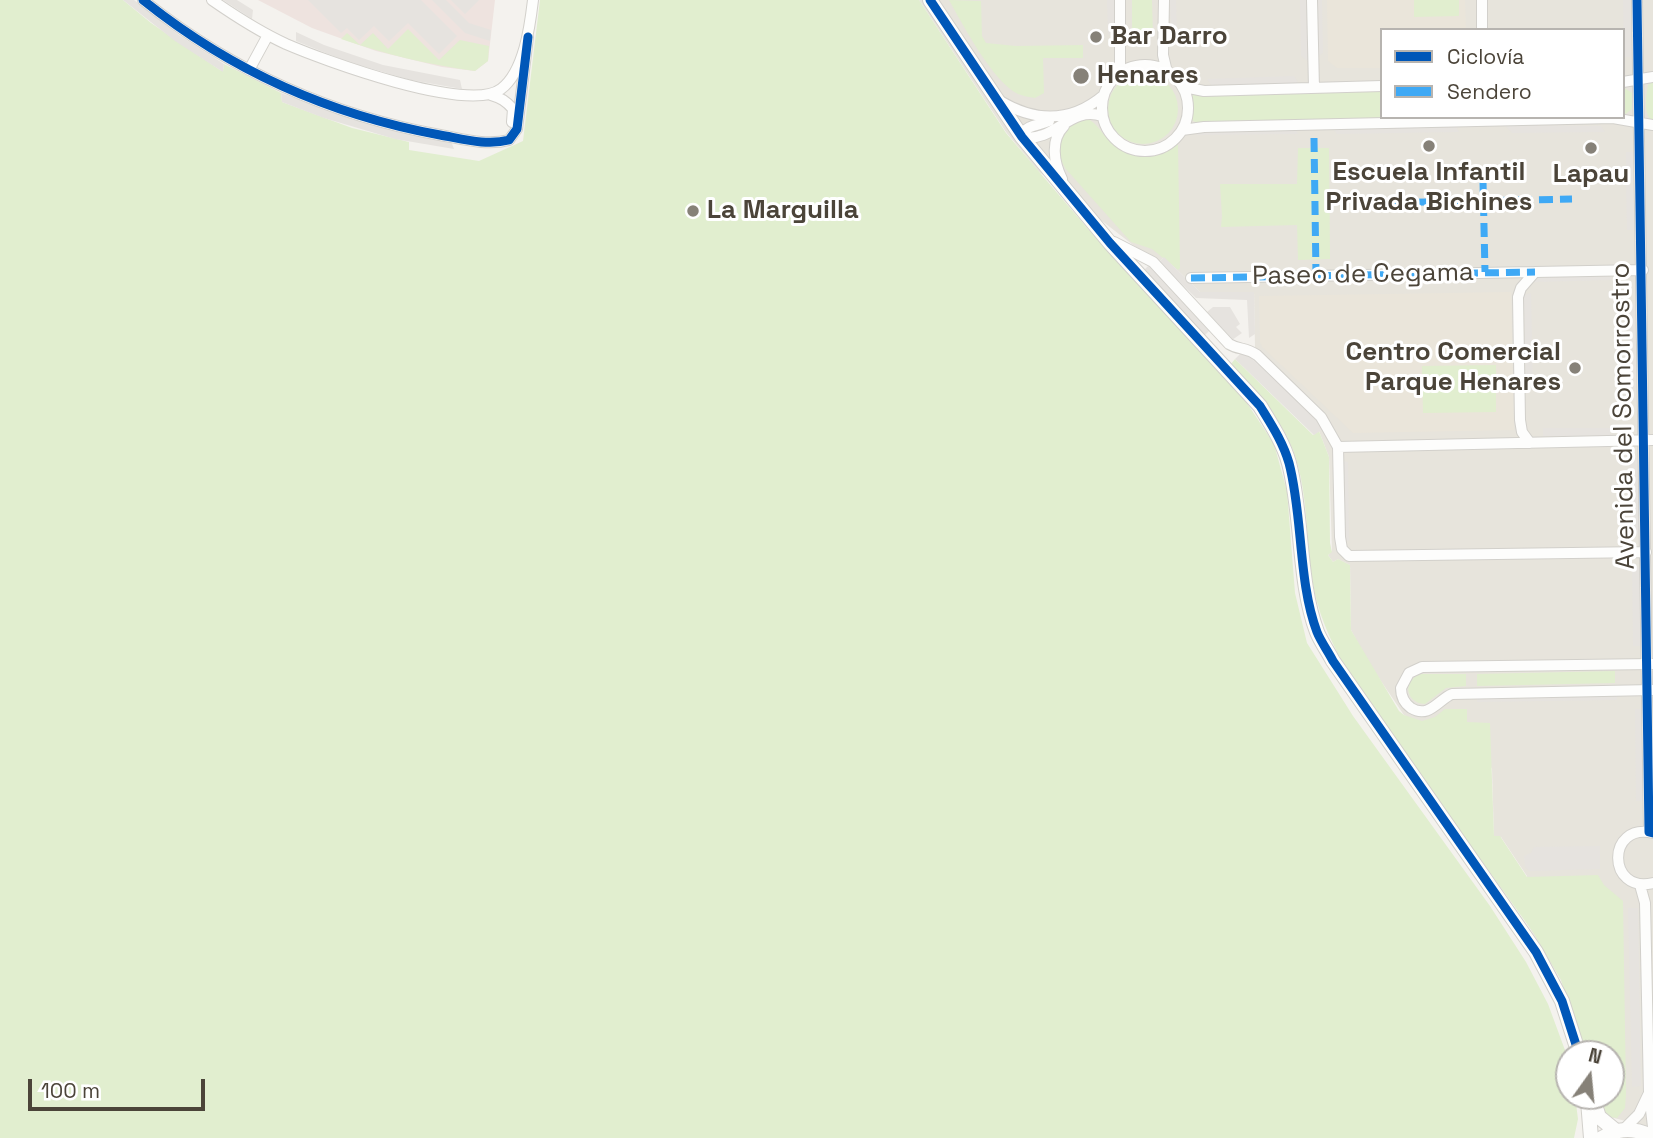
<!DOCTYPE html>
<html>
<head>
<meta charset="utf-8">
<style>
	body { margin:0 }
	#map { position:relative; width:1653px; height:1138px; overflow:hidden; background:#f4f2ee; font-family:"Space Grotesk",sans-serif }
	canvas { display:block }
	.legend { position:absolute; left:1380px; top:28px; width:245px; height:91px; box-sizing:border-box; background:#fff; border:2px solid #b7b4b0; margin:0; padding:9px 12px; list-style:none; font-size:21px; color:#4b4439 }
	.legend li { display:flex; align-items:center; gap:14px; height:35px }
	.legend b { width:35px; border:2px solid #b7b4b0 }
	.north { position:absolute; left:1555px; top:1040px; width:70px; height:70px; box-sizing:border-box; background:#fff; border:2px solid #b7b4b0; border-radius:50%; rotate:15deg; font-size:19px; font-weight:700; line-height:28px; text-align:center; color:#4b4439 }
	.north::after { content:''; display:block; margin:auto; width:24px; height:32px; background:#868178; clip-path:polygon(50% 0,100% 100%,50% 72%,0 100%) }
	.scale { position:absolute; left:28px; top:1079px; width:177px; height:32px; box-sizing:border-box; border:4px solid #4b4439; border-top:0; padding-left:9px; font-size:21px; line-height:24px; white-space:nowrap; color:#4b4439; -webkit-text-stroke:5px #fff; paint-order:stroke }
</style>
</head>
<body>
<div id="map">
<canvas width="1653" height="1138"></canvas>
<ul class="legend">
<li><b style="height:9px;background:#0057b8"></b>Ciclovía</li>
<li><b style="height:9px;background:#3fa9f5"></b>Sendero</li>
</ul>
<div class="north">N</div>
<div class="scale">100 m</div>
</div>
<script>
const ctx = document.querySelector('canvas').getContext('2d');
ctx.lineJoin = 'round';
function fillPath(path, color) { ctx.fillStyle = color; ctx.fill(path, 'evenodd'); }
function strokePath(path, color, width, dash) { ctx.strokeStyle = color; ctx.lineWidth = width; ctx.lineCap = dash ? 'butt' : 'round'; ctx.setLineDash(dash || []); ctx.stroke(path); }
function write(font, color, halo, rows, align = 'center') {
  ctx.font = font + ' "Space Grotesk",sans-serif'; ctx.lineWidth = 6; ctx.setLineDash([]); ctx.textBaseline = 'middle'; ctx.strokeStyle = halo; ctx.fillStyle = color; for (const [text, x, y, turn = 0] of rows) {
    ctx.save(); ctx.translate(x, y); ctx.rotate((+turn || 0) * Math.PI / 180); ctx.textAlign = isNaN(turn) ? turn : align; if (halo) ctx.strokeText(text, 0, 0); ctx.fillText(text, 0, 0); ctx.restore();
  }
}
fillPath(new Path2D(`
	M919 0H1653V1128L1610 1117 1604 1111 1611 1096V1054H1586L1561 980 1522 915 1527 876 1501 837 1494 836 1492 768 1404 715 1368 662 1351 630 1350 565 1338 559 1333 562 1328 555 1332 551 1329 457 1319 431 1330 424 1321 409 1255 347 1254 292H1200L1164 257 1159 262 1133 245 1038 171 1006 132ZM1382 30H1623V117H1382Z`), '#e7e4dc');
fillPath(new Path2D(`
	M1327 0H1465L1466 30H1382V68H1337L1328 61Z
	M1511 292 1514 430 1353 433 1262 347 1260 342 1259 296Z`), '#eae5da');
fillPath(new Path2D(`
	M258 0H495L488 61 475 71 442 67 376 51 312 28Z`), '#eee3df');
fillPath(new Path2D(`
	M0 0H123L151 23 220 70 223 71 224 64 281 93 282 102 352 128 409 142V150L479 161 523 141 540 0H919L1006 133 1088 229 1243 397 1274 444 1287 491 1295 593 1307 643 1353 716 1490 906 1526 962 1548 1004 1569 1061V1096H1575L1578 1119 1574 1138H0Z
	M949 0 981 1 982 36 986 43 1016 46 1083 45V58H1043L1044 93 1035 98C1029 97 1023 96 1018 94 993 82 963 25 949 0Z
	M1132 0H1152L1153 36H1132Z
	M1414 0H1459V16L1414 17Z
	M408 29 439 60 460 40 489 46 488 61 475 71C429 65 385 54 341 39L347 33 360 45 373 33 388 49Z
	M1108 109a35 35 0 1 1 70 0a35 35 0 1 1-70 0Z
	M1653 81V122C1643 114 1646 97 1648 85Z
	M1623 87 1632 93V109L1624 115Z
	M1382 91V117H1471L1195 122 1192 120V96L1194 94Z
	M1087 119C1098 123 1102 135 1111 142 1131 161 1156 158 1178 144L1180 268 1178 270 1152 249 1131 242 1065 168C1052 142 1061 127 1087 119Z
	M1298 148H1329L1330 259 1298 260 1297 225 1221 227 1222 216 1220 184H1297Z
	M1235 359 1313 435 1319 431 1329 457 1330 543 1332 552 1328 555 1333 562 1338 559 1350 565 1351 630 1399 711 1404 715 1422 721 1435 717 1445 709H1467V722L1490 723 1494 836H1500L1527 877 1598 875 1604 885 1623 901 1626 1093 1625 1108 1617 1118 1610 1117 1604 1111 1598 1096H1611V1054H1586L1561 980 1535 935 1361 693C1343 664 1326 635 1317 602 1304 552 1311 498 1293 450 1280 416 1254 390 1231 364Z
	M1496 365V412L1423 413 1422 366Z
	M1615 671V683L1477 686V674Z
	M1421 674H1466V686L1446 688 1425 704C1405 703 1402 680 1421 674Z`), '#e1eecf');
fillPath(new Path2D(`
	M123 0H134L179 35 224 64 223 72 175 41Z
	M223 0H237L253 10 252 19Z
	M308 0H421L457 36 439 54 408 23 389 41 374 26 359 40 347 28 341 33Z
	M432 0H446L469 23 491 30 490 41 465 33Z
	M451 0H479L465 14Z
	M1107 0H1114V32L1108 35Z
	M1170 0H1176L1177 33H1171Z
	M1300 0H1307L1309 62 1301 56Z
	M1316 0H1322L1323 53 1317 57Z
	M1623 0H1630L1631 57H1624Z
	M296 32 324 45 383 65 460 80 462 89 411 80 348 62 296 41Z
	M1294 76 1300 85 1212 86 1207 79Z
	M281 93 355 120 451 141 454 149 395 139 324 118 282 102Z
	M1505 125 1601 126 1605 132 1512 133Z
	M1456 126 1459 132 1337 134 1332 127Z
	M1295 128 1298 134 1197 135 1194 130Z
	M1626 152H1633V182H1626Z
	M1626 185H1634V230H1627Z
	M1164 257 1200 292H1254L1255 334 1249 338 1247 300 1196 298 1159 262Z
	M1150 264 1211 329 1205 335 1144 270Z
	M1611 275V280L1535 282V277Z
	M1531 293 1533 388 1526 387 1524 295Z
	M1628 304H1635L1636 401H1629Z
	M1213 307H1230L1240 324 1236 327 1242 333 1232 340 1207 312Z
	M1241 353 1248 355 1314 417 1323 429 1314 435 1235 359Z
	M1543 428H1610V436H1543Z
	M1630 459H1638L1640 534 1631 535Z
	M1344 461 1348 462 1349 541H1345Z
	M1632 567H1640L1641 646H1633Z
	M1617 696V700L1477 702V697Z
	M1635 709H1641L1643 801H1636Z
	M1600 846V869L1529 871 1525 866 1524 856 1531 853 1534 847Z
	M1628 908H1638L1641 1086 1632 1087Z`), '#e6e3df');
const minor = new Path2D(`
	M143 0C230 70 330 115 440 135 463 139 487 146 509 140L517 129 528 37
	M212 0C235 16 260 32 286 44 323 60 469 114 501 89 524 72 530 26 533 0
	M1164 0 1163 55 1167 72
	M1312 0 1314 88
	M1637 0 1649 832
	M1482 30V0
	M1102 108a43 43 0 1 1 86 0a43 43 0 1 1-86 0Z
	M249 70 268 35
	M1120 73V0
	M1179 82 1189 88 1204 91 1382 86
	M1623 82 1653 77
	M491 95C501 98 506 101 513 109L512 122
	M1000 101C1035 122 1071 123 1104 95
	M1182 130 1204 127 1613 118 1653 125
	M1020 135C1029 124 1037 126 1049 121
	M1022 137C1055 143 1070 105 1102 116
	M1062 179C1054 163 1050 140 1064 126
	M1114 242 1153 262 1229 344C1239 350 1245 347 1257 355L1321 417 1338 447 1653 440
	M1191 278 1535 272
	M1530 443 1522 432 1520 420 1518 297 1521 288 1535 272 1643 270
	M1338 447 1340 537 1342 549 1349 556 1646 552
	M1653 664 1422 667 1409 673 1401 688C1401 697 1404 703 1411 708 1429 719 1438 700 1452 694L1653 690
	M1653 833C1606 822 1607 894 1653 883
	M1640 885 1645 903 1649 1093 1653 1127
	M1624 1129 1639 1114 1648 1095`);
const tertiary = new Path2D(`
	M930 0 1022 137 1110 243 1260 406C1271 424 1283 442 1289 463 1303 516 1298 582 1317 632 1321 642 1328 651 1333 661L1536 952 1562 1001 1579 1054
	M1592 1096 1599 1117 1616 1131
	M1588 1101 1591 1138
	M1602 1138C1619 1127 1636 1128 1653 1137`);
strokePath(minor, '#d2d0cb', 12);
strokePath(tertiary, '#d2d0cb', 16);
strokePath(minor, '#fdfdfc', 10);
strokePath(tertiary, '#fdfdfc', 14);
strokePath(new Path2D(`
	M1314 138 1316 275
	M1483 181 1485 272
	M1371 203 1572 199
	M1191 278 1535 272`), '#3fa9f5', 7, [14, 7]);
strokePath(new Path2D(`
	M143 0C230 70 330 115 440 135 463 139 487 146 509 140L517 129 528 37
	M930 0 1022 137 1110 243 1260 406C1271 424 1283 442 1289 463 1303 516 1298 582 1317 632 1321 642 1328 651 1333 661L1536 952 1562 1001 1579 1054
	M1637 0 1649 832 1653 833`), '#0057b8', 9);
for (const [x, y, r, color] of [
	[1096,37,7,"#868178"],
	[1081,76,9,"#868178"],
	[1429,146,7,"#868178"],
	[1591,148,7,"#868178"],
	[693,211,7,"#868178"],
	[1575,368,7,"#868178"]
]) { const dot = new Path2D(); dot.arc(x, y, r, 0, 2 * Math.PI); ctx.fillStyle = color; ctx.fill(dot); strokePath(dot, '#fff', 2.5); }
write('bold 26px', '#4b4439', '#fff', [
	["Bar Darro",1110,37],
	["Henares",1097,76],
	["Escuela Infantil",1429,173,"center"],
	["Privada Bichines",1429,203,"center"],
	["Lapau",1591,175,"center"],
	["La Marguilla",707,211],
	["Centro Comercial",1561,353,"right"],
	["Parque Henares",1561,383,"right"]
], 'left');
write('26px', '#4b4439', '#fff', [
	["Paseo de Cegama",1363,275,-1],
	["Avenida del Somorrostro",1624,416,-91]
]);
</script>
</body>
</html>
